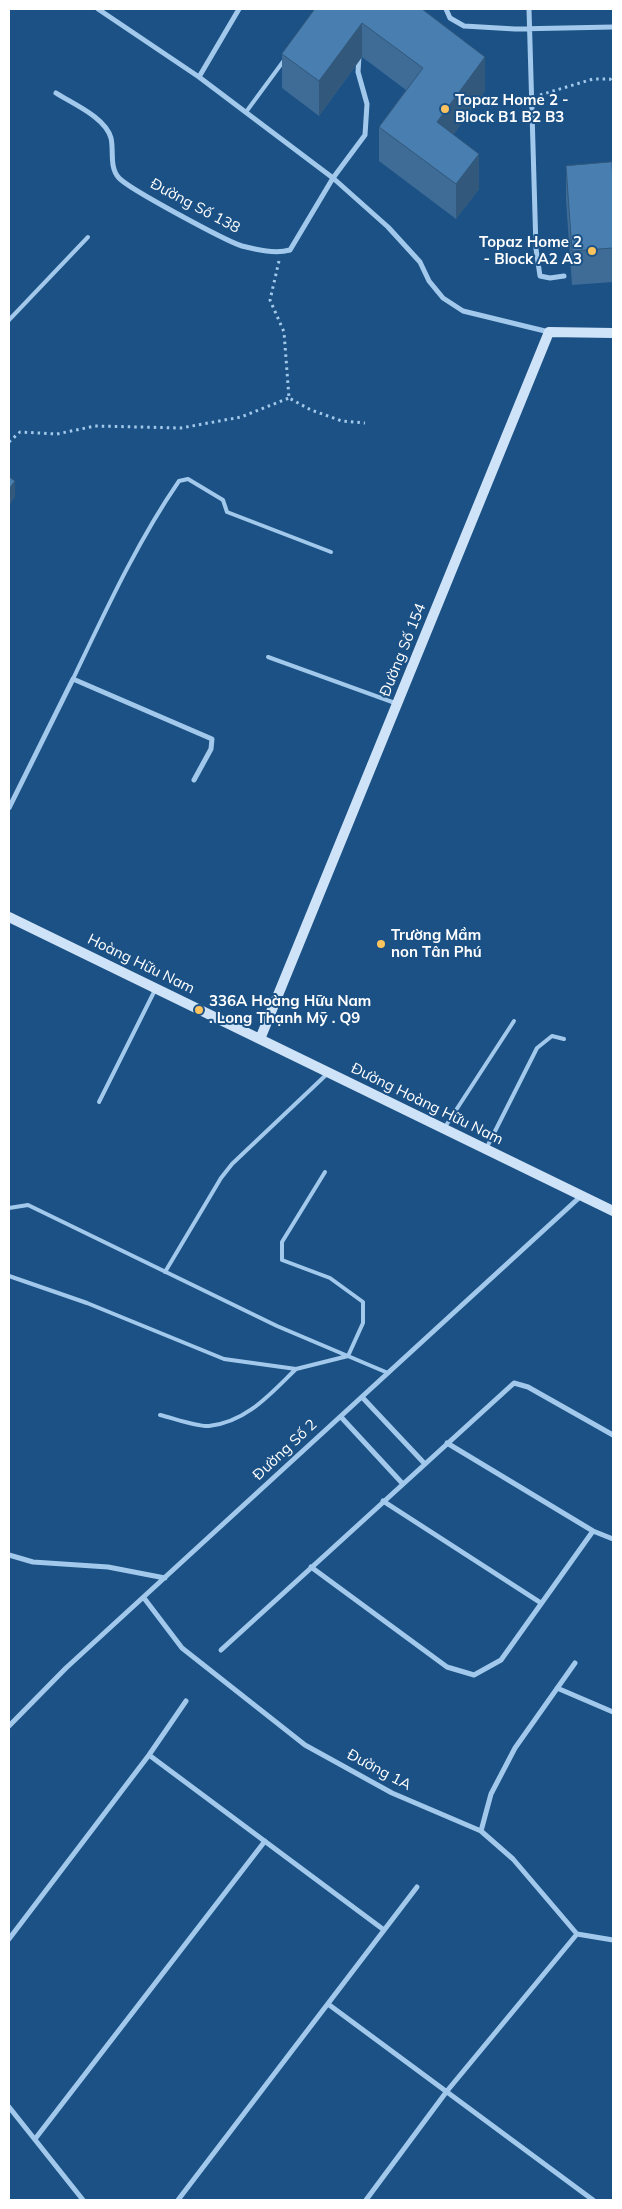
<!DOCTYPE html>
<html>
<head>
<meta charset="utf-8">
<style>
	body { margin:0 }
	#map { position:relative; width:622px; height:2209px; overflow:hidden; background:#1b5185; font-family:Mulish,sans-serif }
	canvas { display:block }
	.frame { position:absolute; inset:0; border:10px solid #fff; pointer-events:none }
</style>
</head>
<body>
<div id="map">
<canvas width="622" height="2209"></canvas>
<div class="frame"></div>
</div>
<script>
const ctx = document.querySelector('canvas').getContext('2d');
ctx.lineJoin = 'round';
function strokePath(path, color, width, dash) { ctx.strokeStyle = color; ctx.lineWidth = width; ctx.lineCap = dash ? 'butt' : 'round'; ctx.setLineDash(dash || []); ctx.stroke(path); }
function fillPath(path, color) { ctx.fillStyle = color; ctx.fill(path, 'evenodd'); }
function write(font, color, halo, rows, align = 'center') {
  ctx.font = font + ' Mulish,sans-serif'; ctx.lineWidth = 4; ctx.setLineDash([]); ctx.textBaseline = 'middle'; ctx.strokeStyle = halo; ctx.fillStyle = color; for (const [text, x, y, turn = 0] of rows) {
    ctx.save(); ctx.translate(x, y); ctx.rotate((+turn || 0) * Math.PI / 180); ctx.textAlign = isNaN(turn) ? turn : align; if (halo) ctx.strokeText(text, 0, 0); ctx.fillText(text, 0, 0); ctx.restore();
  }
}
strokePath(new Path2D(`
	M540 95 593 79H610L613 83
	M279 261 270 300 284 332 289 398 311 410 342 421 365 423
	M9 442 20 432 57 434 95 426 181 428 241 417 289 398`), '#a2c9eb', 3, [2.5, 4]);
strokePath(new Path2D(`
	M246 112 285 59
	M9 320 88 237
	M268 657 395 703
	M73 679C105 612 137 542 179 481L188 479 223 500 227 512 331 552
	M99 1102 155 990
	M445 1127 514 1021
	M486 1149 537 1048 552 1036 564 1039
	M9 1208 28 1205 277 1326 388 1373
	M165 1272 221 1178 232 1164 327 1074
	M9 1276 87 1303 224 1359 296 1369 348 1356 363 1323V1302L330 1278 282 1260V1242L325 1172
	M160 1415C173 1418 197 1427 209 1426 247 1422 271 1393 296 1369`), '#a2c9eb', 4);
strokePath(new Path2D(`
	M98 9 199 77 333 178 388 227 420 262 429 281 443 298 463 311 549 332
	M446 9 450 18 464 26 515 29 613 27
	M529 9 536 249 540 276 550 278 564 276
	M199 77 239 9
	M56 93C73 104 105 117 111 138 114 151 109 167 119 178 129 189 226 241 242 246 258 250 275 254 290 250L333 178 365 135 367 104 358 72 359 56
	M9 808 73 679 212 739 211 749 194 780
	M362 1397 424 1463
	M341 1417 402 1483
	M447 1443 593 1531 613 1539
	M383 1501 541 1603
	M9 1555 33 1562 108 1567 165 1578
	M311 1567 447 1667 474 1675 501 1660 593 1531
	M144 1598 182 1648 305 1745 392 1793 481 1831 513 1859 577 1934 613 1940
	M221 1650 514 1383 528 1387 613 1435
	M557 1688 613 1712
	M9 1726 66 1668 581 1196
	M149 1755 384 1930
	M481 1831 491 1794 515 1748 575 1663
	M9 1939 149 1755 186 1701
	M328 2004 593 2200
	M9 2107 83 2200
	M35 2139 265 1841
	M178 2200 417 1887
	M366 2200 447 2091 577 1934`), '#a2c9eb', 5);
strokePath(new Path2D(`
	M9 917 613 1211
	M260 1039 549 332 613 333`), '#cee3f8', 10);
fillPath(new Path2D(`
	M315 9H422L485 91 453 135 479 189 456 219 379 161V127L406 90 362 57 319 116 282 88V54Z
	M566 166 613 186V282L572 285 566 200Z`), '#3e6c97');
fillPath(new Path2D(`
	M362 23V57L319 116V81Z
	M485 57V91L437 157V122Z
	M479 154V189L456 219V184Z
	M15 481V497L9 506V489Z`), '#32587b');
const building = new Path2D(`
	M315 9H422L485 57 437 122 479 154 456 184 379 127 423 68 362 23 319 81 282 54Z
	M612 162 613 186V248L572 251 566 166Z
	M9 477 15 481 9 489Z`);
fillPath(building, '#487eb0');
strokePath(building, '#32587b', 1);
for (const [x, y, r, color] of [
	[445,109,5,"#fcc35f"],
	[592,251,5,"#fcc35f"],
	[381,944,5,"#fcc35f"],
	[199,1010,5,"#fcc35f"]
]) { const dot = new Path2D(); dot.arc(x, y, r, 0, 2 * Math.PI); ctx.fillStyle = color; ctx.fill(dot); strokePath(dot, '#1b5185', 2); }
write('bold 15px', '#fff', '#1b5185', [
	["Topaz Home 2 -",455,100],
	["Block B1 B2 B3",455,117],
	["Topaz Home 2",582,242,"right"],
	["- Block A2 A3",582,259,"right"],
	["Trường Mầm",391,935],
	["non Tân Phú",391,952],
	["336A Hoàng Hữu Nam",209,1001],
	[". Long Thạnh Mỹ . Q9",209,1018]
], 'left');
write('15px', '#fff', '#1b5185', [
	["Đường Số 138",195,206,28],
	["Đường Số 154",403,650,-68],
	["Hoàng Hữu Nam",141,964,26],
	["Đường Hoàng Hữu Nam",427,1104,26],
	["Đường Số 2",285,1450,-43],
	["Đường 1A",379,1770,28]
]);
</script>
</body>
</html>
